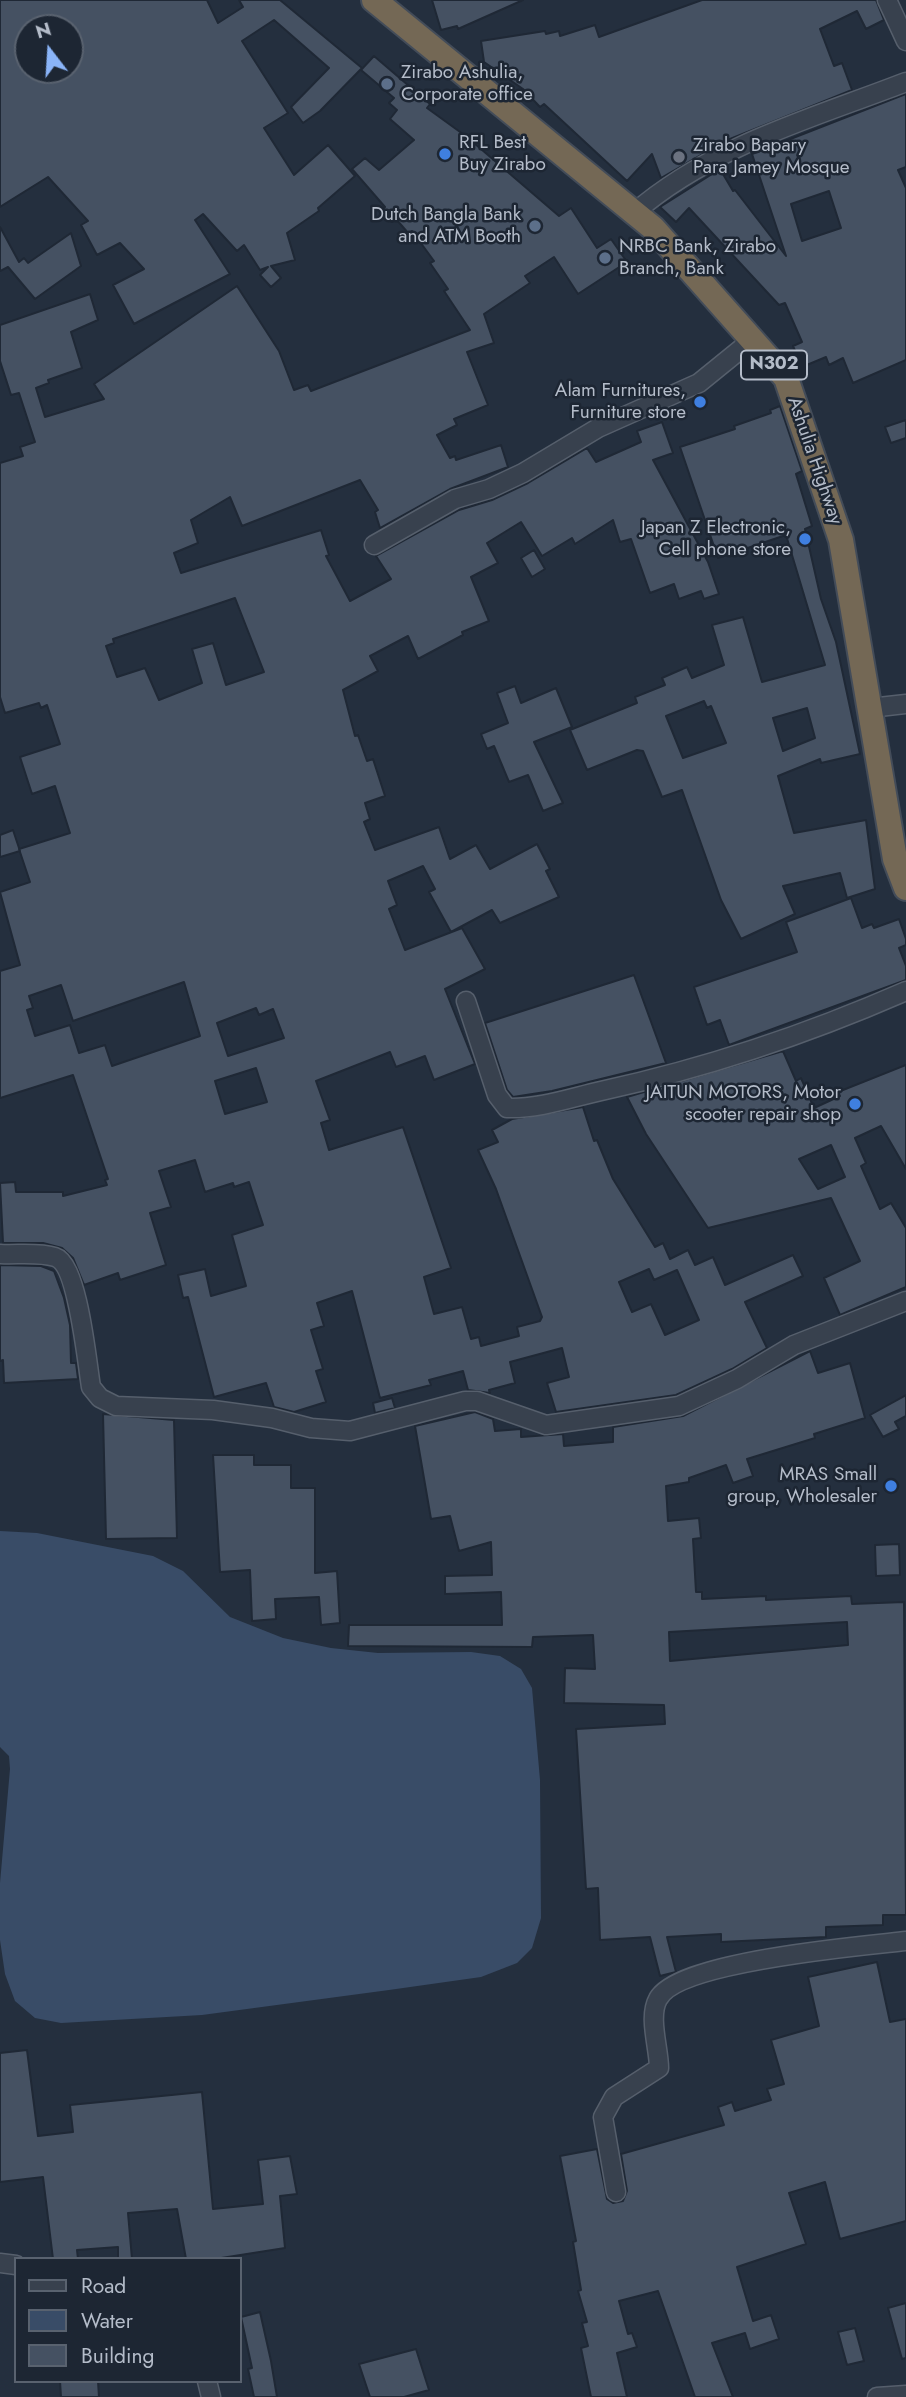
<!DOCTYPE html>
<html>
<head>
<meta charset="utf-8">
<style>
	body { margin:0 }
	#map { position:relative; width:906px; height:2397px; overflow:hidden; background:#242f3e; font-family:Jost,sans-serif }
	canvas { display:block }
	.legend { position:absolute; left:14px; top:2257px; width:228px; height:126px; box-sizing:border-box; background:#1d2633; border:2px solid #59626f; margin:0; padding:9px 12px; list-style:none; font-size:21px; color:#b4bcc9 }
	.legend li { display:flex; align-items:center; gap:14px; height:35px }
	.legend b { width:35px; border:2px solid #59626f }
	.north { position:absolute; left:14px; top:14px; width:70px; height:70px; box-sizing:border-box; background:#1d2633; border:2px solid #59626f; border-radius:50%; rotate:343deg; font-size:19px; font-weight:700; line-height:28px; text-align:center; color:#b4bcc9 }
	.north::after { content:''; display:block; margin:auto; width:24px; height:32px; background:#8ab4f8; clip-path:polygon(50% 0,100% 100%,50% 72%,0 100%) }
</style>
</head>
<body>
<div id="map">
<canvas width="906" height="2397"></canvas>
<ul class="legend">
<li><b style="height:9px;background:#38414e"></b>Road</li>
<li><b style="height:19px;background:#394c67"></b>Water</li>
<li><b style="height:19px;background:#455162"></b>Building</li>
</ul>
<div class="north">N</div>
</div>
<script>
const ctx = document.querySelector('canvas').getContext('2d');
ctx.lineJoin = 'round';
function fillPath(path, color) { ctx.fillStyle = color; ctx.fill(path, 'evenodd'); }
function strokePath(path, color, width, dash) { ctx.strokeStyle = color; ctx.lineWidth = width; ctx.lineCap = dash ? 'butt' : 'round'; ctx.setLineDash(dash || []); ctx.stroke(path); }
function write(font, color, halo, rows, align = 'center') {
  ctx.font = font + ' Jost,sans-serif'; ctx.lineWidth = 5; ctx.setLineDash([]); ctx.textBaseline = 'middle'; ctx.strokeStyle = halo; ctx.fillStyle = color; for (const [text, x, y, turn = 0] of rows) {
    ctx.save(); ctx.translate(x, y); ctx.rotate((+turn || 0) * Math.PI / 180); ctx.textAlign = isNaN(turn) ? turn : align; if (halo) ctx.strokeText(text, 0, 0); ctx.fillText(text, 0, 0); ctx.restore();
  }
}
fillPath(new Path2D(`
	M0 1531 37 1533 153 1556 183 1571 230 1617 283 1638 331 1648 378 1653 471 1652 500 1656 521 1669 532 1688 540 1780 541 1918 532 1948 517 1963 481 1977 389 1990 202 2015 61 2023 35 2018 15 2001 5 1974 0 1940V1883L10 1769 9 1756 0 1747Z`), '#394c67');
const building = new Path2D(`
	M0 0H207L218 23 243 7 239 0H280L362 68 320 111 303 123 291 107 329 68 274 20 242 41 288 113 264 128 294 175 328 145 355 176 318 208 319 211 287 233 295 260 271 266 281 278 271 287 260 275 268 267 260 270 244 245 237 251 203 214 195 220 230 274 134 324 113 285 144 269 120 243 97 255 81 225 88 221 48 177 0 207ZM28 28H70V70H28Z
	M432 0H523L458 29 457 26 441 30Z
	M702 0H876L884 20 866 29 857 11 820 29 834 66 842 63 852 90 725 141 661 178 652 154 627 181 544 104 540 107 523 89 484 62 481 41 545 31 546 34 559 31 560 36 595 25 599 37Z
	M374 56 430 104 427 108 467 137 559 216 571 208 597 248 611 239 627 262 578 294 554 257 525 276 530 283 484 314 494 343 467 352 488 405 454 419 457 425 437 435 450 458 455 456 456 460 501 445 508 467 450 489 380 528 375 512 378 510 360 480 242 526 230 497 191 520 198 543 174 553 181 573 321 530 329 555 326 556 350 601 391 579 376 556 459 510 492 500 528 483 587 448 596 462 641 442 637 431 662 422 673 453 653 460 708 562 719 594 704 599 701 591 679 599 674 584 650 593 631 539 620 542 613 520 575 544 572 538 542 556 521 522 487 543 498 563 471 577 489 621 462 632 463 635 418 659 408 636 370 656 378 671 343 690 355 736 358 735 367 761 373 759 385 796 365 803 370 819 364 822 375 850 439 827 450 859 476 845 490 869 537 844 550 869 546 871 559 897 500 923 492 910 451 932 429 892 435 889 423 866 388 881 397 905 389 909 405 950 462 928 485 969 445 989 475 1064 434 1080 425 1056 396 1067 390 1052 316 1081 330 1120 321 1123 329 1150 403 1127 451 1268 424 1277 434 1314 462 1307 471 1339 479 1337 481 1346 519 1336 517 1327 540 1321 542 1317 496 1189 478 1150 498 1142 492 1130 512 1119 583 1107 594 1141 597 1140 613 1179 655 1247 663 1243 670 1259 688 1250 695 1265 713 1257 725 1285 793 1255 803 1276 745 1302 767 1348 732 1369 676 1395 556 1412 547 1383 569 1377 562 1348 510 1362 515 1383 489 1390 490 1393 468 1390 463 1371 429 1380 431 1385 380 1398 352 1291 317 1303 324 1326 311 1330 323 1369 316 1371 326 1402 294 1412 274 1407 266 1383 214 1397 188 1297 183 1298 178 1275 205 1269 211 1296 246 1286 232 1235 263 1225 249 1182 234 1187 233 1183 205 1192 195 1160 159 1171 171 1207 150 1213 166 1265 120 1280 118 1273 84 1285 73 1258 62 1248 43 1243H3L0 1183 15 1182 16 1192H63V1196L107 1185 105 1180 108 1179 73 1075 0 1098V971L20 965 0 892 30 882 19 849 70 833 55 786 32 794 20 757 60 744 47 705 41 708 39 703 5 713 0 697V463L23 456 20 447 35 442 19 393 11 395 0 361V325L90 294 98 320 71 332 82 368 48 380 49 383 36 388 45 417 104 399 94 384 237 286 279 351 294 390 308 385 311 391 470 330 444 291 448 289 430 263 434 261 412 231 409 234 396 219 392 222 382 210 385 207 352 169 365 158 379 170 414 140 390 119 397 110 389 103 394 98 361 70ZM235 598 264 672 226 685 213 643 192 649 202 683 159 700 145 668 117 677 106 646 114 643 113 639ZM184 982 200 1036 112 1066 105 1045 79 1053 70 1025 35 1036 27 1010 33 1008 29 996 61 985 73 1021ZM256 1008 259 1015 273 1009 284 1038 228 1056 217 1023ZM256 1068 267 1102 225 1114 215 1081ZM649 1269 654 1280 677 1270 699 1320 665 1335 651 1304 632 1312 619 1282Z
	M906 94V167L898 170 906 188V360L853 383 843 358 829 365 826 357 802 367 793 346 802 342 785 303 779 305 689 208 676 222 660 207 720 169 733 191 735 190 786 256 752 154ZM829 191 841 228 802 241 791 204Z
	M0 227 19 262 24 258 28 263 71 233 81 266 35 299 8 267 0 271Z
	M780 406 802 471 796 474 812 526 805 529 821 599 836 642 860 754 821 763 820 759 778 776 794 833 866 820 875 889 847 898 840 873 783 886 795 914 741 939 721 900 682 790 662 797 643 751 637 750 587 770 570 730 637 703 635 697 665 685 662 678 687 667 692 678 724 665 712 625 743 617 762 682 825 665 786 535 718 558 680 447 735 429 734 426 771 413 770 410ZM704 701 707 708 711 706 726 743 683 758 666 716ZM807 708 815 738 783 751 773 718Z
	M906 420V438L891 443 885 427Z
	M534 550 545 569 532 577 521 558Z
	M515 686 521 703 556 688 572 727 534 742 563 803 543 811 528 775 509 782 494 746 487 749 481 734 508 723 497 693Z
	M13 830 20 851 0 857V835Z
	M851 898 862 928 872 924 874 928 899 919 906 939V945L899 948 906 966V980L729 1045 720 1020 707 1025 694 987 797 952 786 922Z
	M634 975 666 1063 552 1091 513 1097 507 1090 485 1023Z
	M783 1051 796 1081 801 1078 814 1108 840 1096 838 1092 906 1065V1169L881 1126 855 1138 866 1163 861 1166 880 1209 891 1203 906 1228V1287L840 1315 824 1278 860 1261 831 1198 708 1228 646 1134 627 1097ZM831 1145 845 1177 818 1189 799 1159Z
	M0 1265 41 1266 54 1271 64 1298 70 1325 71 1363H76L78 1379 4 1383 3 1360 0 1361Z
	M810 1351 818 1373 850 1363 865 1418 814 1434 815 1438 747 1459 753 1476 733 1483 726 1465 689 1478V1482L666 1486 668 1521 699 1518 701 1538 693 1539 696 1592H702V1599L766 1596V1600L851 1596 852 1604 904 1602 906 1915H883V1925L826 1927V1937L721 1942V1934L667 1937 676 1972 660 1976 650 1937 600 1940 598 1888 586 1889 576 1729 665 1724 664 1705 564 1703 565 1668 595 1669 593 1635 533 1637 532 1647 348 1646 349 1625H502L501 1592 445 1594V1576L492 1575 491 1542 459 1551 450 1516 431 1519 415 1426 475 1412 493 1419 495 1431 521 1429V1437L563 1434 564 1446 613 1442V1427L683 1416ZM847 1622 848 1645 670 1661 669 1632Z
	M906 1395V1416L895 1422 899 1429 883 1437 870 1415Z
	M392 1398 395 1408 375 1413 373 1403Z
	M103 1414 174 1420 177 1538 106 1539Z
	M213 1455H254V1465H291V1488H315V1573L337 1571 340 1623 321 1625 319 1597 275 1599 276 1619 252 1621 250 1570 220 1572Z
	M899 1544 900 1575 876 1576 875 1545Z
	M877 1962 890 2022 906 2019V2221L840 2239 825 2182 789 2193 806 2244 737 2267 753 2321 771 2315 779 2339 750 2349 745 2333 712 2343 733 2397H695L658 2291 619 2301 628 2334 632 2333 637 2347 617 2353 627 2397H591L581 2348 588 2346 582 2323 587 2322 578 2291 581 2290 573 2242 576 2241 560 2156 597 2149 607 2199 613 2203 623 2201 627 2191 621 2154 724 2125 718 2107 732 2102 735 2111 771 2100 767 2089 784 2084 771 2040 819 2026 808 1977Z
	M27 2050 38 2136 73 2132 70 2105 202 2092 213 2209 263 2204 258 2160 290 2156 297 2194 280 2196 285 2248 215 2259H186L177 2209 128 2213 132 2259H118V2247L77 2250 78 2259H53L43 2177 0 2182V2053Z
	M906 2303V2358L902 2359 888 2308Z
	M260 2312 271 2361 277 2397H254L248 2369 252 2368 241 2317Z
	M855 2328 864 2361 847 2365 838 2332Z
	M416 2349 429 2390 404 2397H370L359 2364Z
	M60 2381H98L99 2397H61Z`);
fillPath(building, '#455162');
strokePath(building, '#1f2835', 2);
const minor = new Path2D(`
	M887 0 906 41
	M634 213C711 146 813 118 906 82
	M374 545 455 499 489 489 523 473 598 428 699 383 752 340
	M870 708 906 704
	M466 1001 497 1095 507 1108C539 1109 570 1098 601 1091 706 1068 808 1034 906 991
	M0 1254C17 1255 39 1252 55 1257 78 1264 87 1363 91 1387L100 1398 116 1406 213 1410 272 1418 311 1428 350 1431 465 1401H477L546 1425 679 1406 737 1379 794 1345 906 1301
	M616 2192 603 2117 614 2097 659 2068C659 2048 648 2017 658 1999 678 1961 862 1946 906 1941
	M0 2263 16 2265
	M207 2381 211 2397
	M877 2397 906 2395`);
const highway = new Path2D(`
	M374 0 653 228 786 378 841 540 895 859 906 888`);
strokePath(minor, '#565f6c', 21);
strokePath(highway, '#434c59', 28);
strokePath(minor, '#38414e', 18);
strokePath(highway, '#746855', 24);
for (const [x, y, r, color] of [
	[387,84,7,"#5c6f8a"],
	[445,154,7,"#3f7fe0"],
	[679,157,7,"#6b7280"],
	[535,226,7,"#5c6f8a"],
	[605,258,7,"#5c6f8a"],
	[700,402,7,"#3f7fe0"],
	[805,539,7,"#3f7fe0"],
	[855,1104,7,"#3f7fe0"],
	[891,1486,7,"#3f7fe0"]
]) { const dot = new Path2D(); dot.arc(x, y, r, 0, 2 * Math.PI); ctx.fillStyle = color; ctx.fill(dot); strokePath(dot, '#1d2633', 2.5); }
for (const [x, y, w] of [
	[774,365,66]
]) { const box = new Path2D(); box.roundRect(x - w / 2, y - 14.5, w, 29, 5); ctx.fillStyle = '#1d2633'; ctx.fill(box); strokePath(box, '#b4bcc9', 2); }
write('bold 18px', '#b4bcc9', null, [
	["N302",774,365]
]);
write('19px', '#b4bcc9', '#1d2633', [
	["Zirabo Ashulia,",401,73,"left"],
	["Corporate office",401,95,"left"],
	["RFL Best",459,143,"left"],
	["Buy Zirabo",459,165,"left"],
	["Zirabo Bapary",693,146,"left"],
	["Para Jamey Mosque",693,168,"left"],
	["Dutch Bangla Bank",521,215],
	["and ATM Booth",521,237],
	["NRBC Bank, Zirabo",619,247,"left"],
	["Branch, Bank",619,269,"left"],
	["Alam Furnitures,",686,391],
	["Furniture store",686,413],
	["Japan Z Electronic,",791,528],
	["Cell phone store",791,550],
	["JAITUN MOTORS, Motor",841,1093],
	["scooter repair shop",841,1115],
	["MRAS Small",877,1475],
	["group, Wholesaler",877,1497]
], 'right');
write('19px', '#b4bcc9', '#1d2633', [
	["Ashulia Highway",814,461,71]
]);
</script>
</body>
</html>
